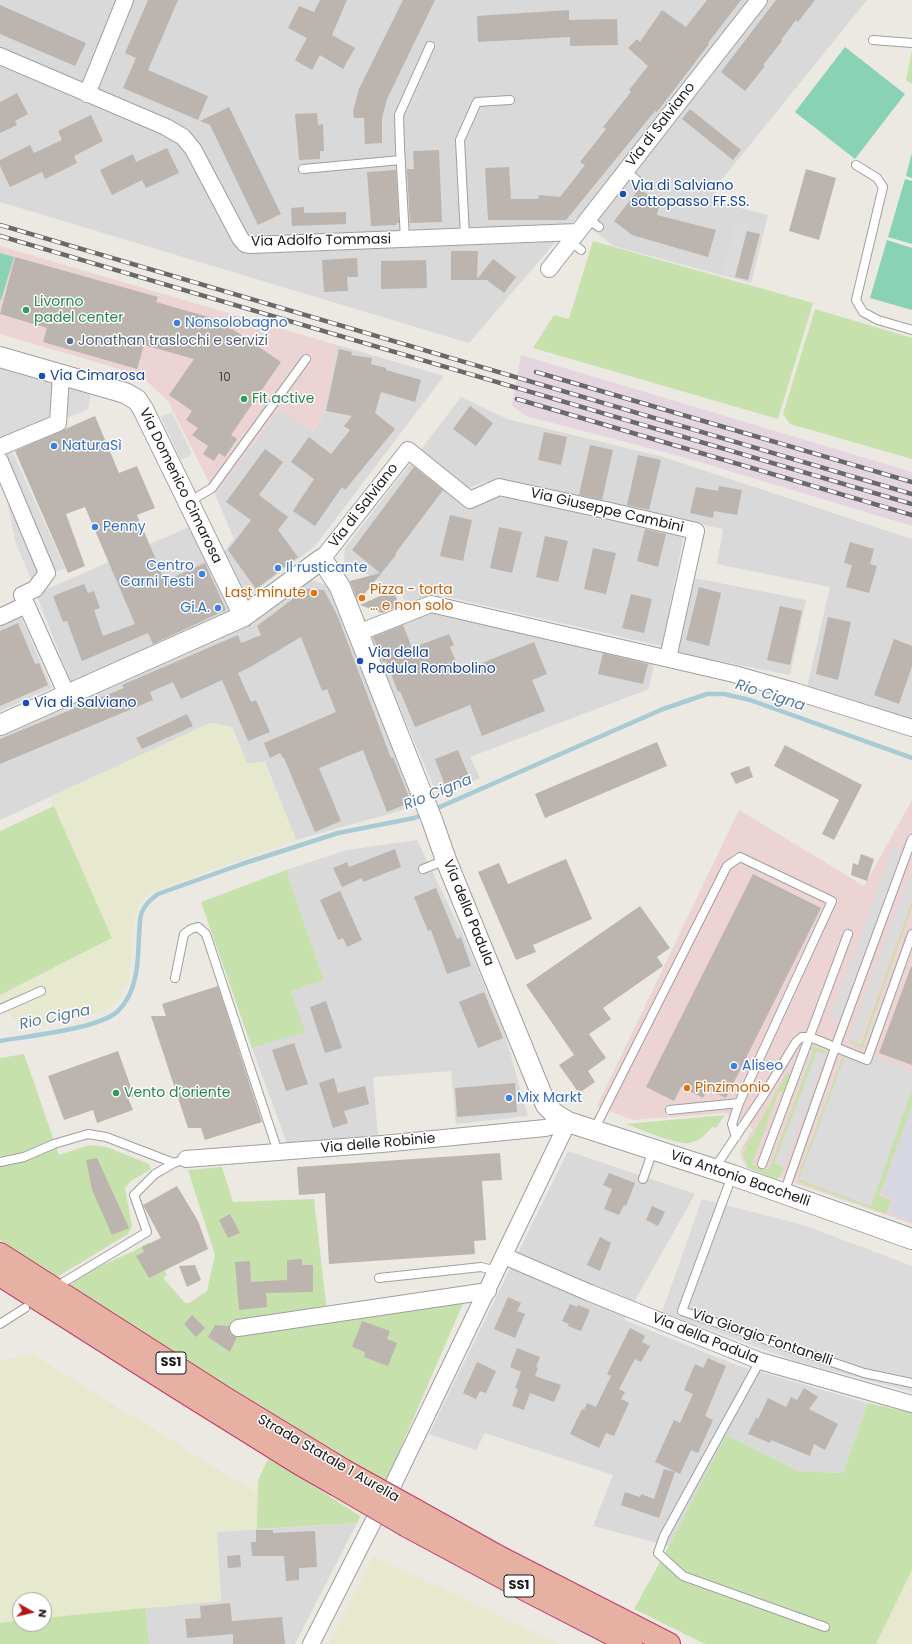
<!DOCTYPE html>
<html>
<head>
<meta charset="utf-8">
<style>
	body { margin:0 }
	#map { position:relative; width:912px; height:1644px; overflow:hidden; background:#ece8e2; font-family:Poppins,sans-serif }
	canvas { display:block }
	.north { position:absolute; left:12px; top:1592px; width:40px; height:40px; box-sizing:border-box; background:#fff; border:1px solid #a4a4a4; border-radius:50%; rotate:98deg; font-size:11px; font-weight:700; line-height:16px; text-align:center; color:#1b1b1b }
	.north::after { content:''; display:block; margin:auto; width:14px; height:18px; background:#b01719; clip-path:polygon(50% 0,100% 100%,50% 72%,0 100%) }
</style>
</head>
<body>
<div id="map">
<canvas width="912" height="1644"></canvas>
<div class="north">N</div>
</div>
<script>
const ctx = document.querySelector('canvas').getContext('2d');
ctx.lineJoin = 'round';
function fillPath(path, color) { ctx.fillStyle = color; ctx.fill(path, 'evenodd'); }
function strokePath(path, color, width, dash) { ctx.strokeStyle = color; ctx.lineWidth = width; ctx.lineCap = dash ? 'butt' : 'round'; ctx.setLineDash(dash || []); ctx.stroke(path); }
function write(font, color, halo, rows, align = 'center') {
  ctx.font = font + ' Poppins,sans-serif'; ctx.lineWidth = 3; ctx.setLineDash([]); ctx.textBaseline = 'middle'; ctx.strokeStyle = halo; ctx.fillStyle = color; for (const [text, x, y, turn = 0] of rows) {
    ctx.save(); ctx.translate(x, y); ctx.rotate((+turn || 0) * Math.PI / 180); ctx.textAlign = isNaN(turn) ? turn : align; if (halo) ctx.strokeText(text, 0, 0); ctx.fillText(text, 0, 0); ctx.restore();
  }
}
fillPath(new Path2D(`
	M0 0H867L719 183 712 201 768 215 751 283 614 246 576 218 469 343 0 202Z
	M337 345 444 376 315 546 248 597 224 552 234 539 215 494 280 409 313 431 322 419Z
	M461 397 507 419 663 457 912 539V721L829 693 807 687 830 587 717 564 723 529 495 479 467 488 419 452Z
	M413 460 467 505 505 493 684 534 662 646 435 594 406 604 398 587H388L361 571 343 572 345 548Z
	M189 527 231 615 71 682 36 594Z
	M694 578 806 600 790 675 677 653Z
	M311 580 327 585 417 806 296 840 265 762 247 764 232 727 211 723 0 820V733L77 696 253 624Z
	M426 612 655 659 649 689 470 757 480 778 437 795 369 634Z
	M20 615 52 688 0 711V624Z
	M417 840 464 937 505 1035 528 1116 456 1124 451 1071 373 1077 378 1136 287 1143 252 1048 304 1032 291 991 324 980 286 870 347 850Z
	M568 1151 695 1194 624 1320 736 1365 868 1403 843 1473 798 1471 726 1435 669 1546 593 1526 613 1475 485 1433 476 1450 429 1434Z
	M357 1523 295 1644H149L146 1608 221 1601 217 1532Z`), '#d9d9d9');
fillPath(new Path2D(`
	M0 246 337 345 322 419 312 431 280 409 215 494 168 401 140 375 0 334Z
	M912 800V1224L749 1167 742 1161 740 1151 753 1129 725 1113 632 1120 597 1106 739 810 864 886Z`), '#ebd4d3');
fillPath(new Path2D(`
	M521 355 912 472V526L683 457 526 416 512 406Z`), '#e4d5e1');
fillPath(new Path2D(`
	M210 723 232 727 247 763 265 762 296 840 148 893 140 904 134 918 129 980 120 997 105 1011 23 1030 9 1013 0 998V995L112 938 50 797Z
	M32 1354 258 1494 257 1529 217 1532 221 1601 44 1618V1600H20V1620L0 1623V1361Z
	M373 1556 559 1644H329Z
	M912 1570V1644H876Z`), '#e7e9cf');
fillPath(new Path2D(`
	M912 51V84L906 80Z
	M593 241 813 303 778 419 533 348 554 315 569 319Z
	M815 309 912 338V459L790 424 783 414Z
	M54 806 112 938 0 995V831Z
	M286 870 324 980 291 991 305 1032 252 1048 201 902Z
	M912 901V907L863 1046 868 1048 867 1049 850 1043 851 1041 861 1045Z
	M815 1047 827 1051 825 1056 817 1053 774 1163 784 1167 780 1177 776 1179 746 1167 747 1164 743 1154 747 1146 744 1145 750 1140 786 1074H789L791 1075 784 1092 779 1091 752 1164 769 1170 813 1052 807 1049Z
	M24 1054 59 1155 90 1145 107 1147 149 1164 151 1169 131 1181 125 1188 132 1226 128 1234 57 1277 0 1240V1058Z
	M843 1056 855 1061 810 1184 870 1206 912 1089V1106L879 1196 891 1200 886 1214 799 1182 800 1172Z
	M725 1115 716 1128 712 1127C705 1135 700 1141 689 1143 677 1145 639 1129 626 1124Z
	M222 1167 233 1202 314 1199 327 1312 465 1299 385 1484 68 1287 87 1272 134 1251 149 1242 167 1275 163 1278 185 1303H189L207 1291 215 1255 188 1170Z
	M868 1403 912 1413V1570L876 1644H705L634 1609 669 1546 726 1435 798 1471 843 1473Z
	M269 1457 360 1516 357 1523 257 1529 258 1480Z
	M146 1608 149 1644H0V1623L20 1620V1624H44V1618Z`), '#c7e1ad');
fillPath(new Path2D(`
	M845 47 905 94 855 159 795 112Z
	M912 153V178L906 176Z
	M905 179 912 181V244L888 237Z
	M887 240 912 248V310L870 298Z
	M0 253 14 257 1 300H0Z`), '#89d2b5');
fillPath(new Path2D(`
	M736 221 748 224 734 276 722 273Z
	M0 365 91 393 88 409 9 444 65 568 32 581 16 544 2 477H0Z
	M172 412 192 454 181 460 161 417Z
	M893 847 902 850 839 1021 830 1018Z
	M909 877 912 878V897L858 1043 849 1040Z
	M848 1048 907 1068 912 1076V1089L871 1206 799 1179Z
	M817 1051 826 1055 784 1166 775 1163Z
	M702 1199 803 1225 912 1266V1392L795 1361 662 1312Z`), '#dbdbdb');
fillPath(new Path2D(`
	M912 1107V1222L888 1213 893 1198 881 1194Z`), '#d7d7e1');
strokePath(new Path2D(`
	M433 810 663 709 707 694H724L750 700 912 758
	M0 1041C28 1036 99 1029 118 1011 138 991 138 962 139 936 140 928 139 919 142 912 145 904 151 899 158 894L242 864 338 833 414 818 425 814`), '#a7cbd5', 4.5);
fillPath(new Path2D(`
	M148 0H178L148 70 208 96 198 120 123 88 136 58 125 53Z
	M320 0H347L332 35 355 48 343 69 320 55 312 70 295 60 307 38 288 28 299 6 314 12Z
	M403 0H435L387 99 382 118V143L365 144 364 118H354L353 111 359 89Z
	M707 0H741L708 43 709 44 657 112 655 111 566 220H488L485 168 509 167 511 199H538L539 195 560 197 585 165 580 162 606 129 603 127 631 92 629 90 648 66 628 48 637 39 640 42 662 10 686 27Z
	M776 0H815L798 22 796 20 781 40 782 41 763 65 765 66 745 91 721 72Z
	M0 5 86 43 75 66 0 34Z
	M569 10V20L617 19 618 45 570 46V37L478 42 477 16Z
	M17 93 28 114 15 121 17 125 0 133V102Z
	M229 107 281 214 258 225 210 125 200 121Z
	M690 109 741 150 733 160 682 119Z
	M317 113 318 125 323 124 324 151H320V159L299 160 295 114Z
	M91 115 103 141 74 156 77 163 45 179 42 172 10 187 0 166V160L30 145 34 153 62 140 58 131Z
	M167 148 179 173 146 188 142 180 112 195 100 170 133 154 136 162Z
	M439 150 442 222 410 223 407 169H414L413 151Z
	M806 169 836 178 819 240 789 231Z
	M396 170 399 223H396V225L371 226 367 172Z
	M639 189 660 202 657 215 716 230 708 257 632 235 614 221Z
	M304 207V213L346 212V224L292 226 291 208Z
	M747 231 760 234 748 280 735 277Z
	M451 251H478L477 279 493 259 516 277 504 293 487 280H451Z
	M15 257 158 297 156 302 219 320 281 362 231 435 237 439 225 457 219 453 214 461 203 454 208 446 192 435 198 428 186 420 192 411 169 395 194 359 144 345 137 369 43 342 47 328 0 314Z
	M357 258 358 277H347L348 291 324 292 322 260Z
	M426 260 427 288 381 289V261Z
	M339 349 352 352 351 355 372 358 371 364 386 368V370L421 380 415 402 381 392 375 413 395 429 345 490 342 487 315 526 293 511 314 479 291 462 309 437 331 454 350 430 344 426 352 416 326 411Z
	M470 406 493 423 476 446 453 429Z
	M95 416 119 473 137 466 155 508 137 515 165 581 205 563 226 610 153 644 148 633 82 661 67 621 63 622 53 596 84 584 88 593 94 591 100 608 94 610 103 636 135 624 85 507 66 514 85 566 68 573 15 451Z
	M544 432 567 437 561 465 538 460Z
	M590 445 613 450 602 500 579 495Z
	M265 449 283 462 259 495 288 517 278 530 298 557 256 589 228 550 251 520 226 502Z
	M638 455 661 460 649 510 627 505Z
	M414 467 443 490 395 554 396 555 358 602 350 581 380 573 352 550Z
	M719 486 742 490 737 515 714 511 713 518 690 513 696 487 718 491Z
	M450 515 472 520 463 561 440 556Z
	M499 527 522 532 512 573 490 568Z
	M645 529 666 534 658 567 637 561Z
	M545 536 568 541 558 582 536 577Z
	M850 542 874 549 870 564 877 566 869 593 846 587 852 565 844 563Z
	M593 548 616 553 606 594 584 589Z
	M699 587 721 593 709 646 686 640Z
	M306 589 324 590 338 617 391 758 393 757 411 802 387 812 363 750 319 768 341 821 315 832 284 758H283L280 753 270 758 264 743 336 712 327 689 322 691 301 637 252 666 238 673 251 702 256 700 270 732 248 741 222 680 181 699 173 682 150 692 153 700 0 764V739L124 688 122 685 238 635 241 643 261 635 257 626Z
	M393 590 398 602 395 603 397 607 382 613 360 605Z
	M631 594 652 599 644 633 622 628Z
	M780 606 802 611 790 665 767 660Z
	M828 617 851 622 838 680 816 674Z
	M18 623 35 664 39 663 48 685 0 706V631Z
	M403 625 412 648 449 634 454 645 450 647 460 672 534 642 547 674 532 680 545 711 482 736 470 705 415 727 400 691 398 692 386 661 383 662 373 637Z
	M894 639 912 646V666L899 704 874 695Z
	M603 653 648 664 643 684 598 674Z
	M187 714 193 726 142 749 136 738Z
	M657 742 667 766 545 818 535 794Z
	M785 745 862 785 834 840 822 834 839 800 774 766Z
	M458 750 470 779 446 788 435 759Z
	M749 766 753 777 736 784 730 773Z
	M395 849 401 867 363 882 362 878 342 887 333 868 347 862 349 867Z
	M861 854 874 859 867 881 851 875 853 863 858 865Z
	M566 859 592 919 533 945 536 952 516 960 478 872 499 863 508 884Z
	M753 874 821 908 726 1098 707 1089 703 1098 681 1087 674 1101 646 1087Z
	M436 888 457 939 461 937 471 966 447 974 431 930 428 931 414 897Z
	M340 891 362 940 347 947 343 938 338 940 320 900Z
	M640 906 670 948 657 957 663 966 603 1008 611 1019 589 1034 606 1058 588 1071 595 1082 579 1093 559 1065 574 1055 526 985Z
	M911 967H912V1065L879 1053Z
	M218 986 262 1122 205 1140 201 1128H188L151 1016H166L162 1004Z
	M484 992 503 1038 478 1048 459 1002Z
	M326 1001 342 1048 325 1053 310 1007Z
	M294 1043 308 1084 286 1091 272 1050Z
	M118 1051 134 1096 128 1098 133 1110 97 1123 93 1110 64 1120 48 1076Z
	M334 1078 338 1093 365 1086 369 1104 344 1111 348 1123 333 1128 319 1083Z
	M515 1083 517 1112 457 1117 455 1088Z
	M500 1153 502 1180 482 1181 486 1240 474 1241 475 1254 329 1264 325 1193 299 1195 297 1167Z
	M97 1158 129 1228 112 1235 92 1190 86 1160Z
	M609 1173 635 1183 626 1206 624 1205 619 1215 604 1209 612 1189 603 1185Z
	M177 1186 198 1221 208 1249 149 1278 136 1256 144 1252 142 1247 161 1238 143 1205Z
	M652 1206 665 1212 658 1226 646 1220Z
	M230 1214 240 1233 228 1238 219 1220Z
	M600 1237 611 1243 600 1271 587 1265Z
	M302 1259V1265H313V1292L266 1293 267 1307 239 1310 235 1262 250 1261 251 1282 287 1280V1260Z
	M195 1265 201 1280 187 1287 179 1266Z
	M508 1297 521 1303 517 1311 525 1314 515 1338 494 1329Z
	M570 1304 577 1307 578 1305 590 1310 581 1331 568 1326 569 1324 562 1321Z
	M192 1315 205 1328 196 1337 184 1324Z
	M362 1321 390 1331 387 1339 397 1343 388 1366 364 1357 365 1352 352 1347Z
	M215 1325 229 1326 230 1334 237 1337 230 1352 208 1337Z
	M630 1328 645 1336 642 1342 650 1346 641 1362 635 1359 619 1389 625 1392 621 1399 629 1403 614 1436 606 1433 599 1448 570 1434 582 1409 584 1410 587 1403 596 1407 611 1376 607 1374Z
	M517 1348 540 1357 536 1367 538 1368 535 1376 561 1385 554 1402 530 1393 524 1410 512 1406 518 1389 515 1388 521 1372 510 1367Z
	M708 1358 726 1366 705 1416 713 1420 698 1453 691 1450 680 1474 655 1462 674 1420 680 1423 693 1394 684 1390 695 1364 703 1368Z
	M477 1362 496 1371 486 1393 480 1391 476 1399 463 1393Z
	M804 1388 818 1397 809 1409 838 1424 825 1450 814 1444 810 1456 771 1440 770 1443 748 1434 756 1418 758 1419 768 1398 786 1407 791 1397 797 1400Z
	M664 1469 675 1472 659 1518 621 1505 625 1492 640 1497 641 1494 654 1499Z
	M256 1530H273V1533L315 1531 317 1567 299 1568V1580L286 1581 284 1556H252L251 1542H256Z
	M240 1555 241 1567 228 1568 227 1556Z
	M230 1603 232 1621 282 1617 285 1644H233V1634L187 1638 185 1619 201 1618 200 1606Z`), '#bcb4af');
const service = new Path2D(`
	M873 40 912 43
	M856 165 877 178 883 187 856 300 863 312 878 320 912 330
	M303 169 401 160
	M625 171 638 181
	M588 219 599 227
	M465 236 460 140 477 102 510 100
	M405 239 400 148 399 115 430 46
	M570 241 581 250
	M189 502 212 488 306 359
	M423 869 446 860
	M175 978 184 934 191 929 198 927 206 934 278 1152
	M0 1009 41 991
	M670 1110 739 1103
	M594 1130 727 866 740 857 832 901 739 1103 732 1124 736 1137
	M0 1162 24 1157 54 1144 88 1134 106 1137 174 1163 186 1159
	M762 1164 848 934
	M714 1169 763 1096 796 1042 802 1037H810L867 1060 912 934
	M732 1176 682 1311 864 1373 912 1383
	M643 1179 653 1150
	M784 1193 835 1048 912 839
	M379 1278 481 1267 497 1271
	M64 1282 147 1232 134 1195 155 1174 174 1163
	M0 1324 25 1308
	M760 1361 664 1536 658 1553 683 1576 825 1627`);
const minor = new Path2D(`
	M0 56 166 127 183 137 193 149 240 238 245 244 251 245 577 232
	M87 94 125 0
	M549 269 759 0
	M0 447 58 423 61 375
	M0 461 47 573 35 589 22 595 67 695
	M322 559 408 450 470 500 499 487 610 511 696 531 668 658
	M0 617 26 605
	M358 633 431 604 734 674 794 691 912 728
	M186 1159 382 1144 545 1128 568 1122
	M504 1256 590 1293 760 1361 912 1404
	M238 1328 488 1291
	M392 1487 568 1122
	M311 1644 374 1520`);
const tertiary = new Path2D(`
	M0 357 125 393 137 400 143 409 244 616
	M0 725 244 616 322 559 340 587 432 820 446 860 546 1105 556 1115 568 1122 732 1175 912 1239`);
const trunk = new Path2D(`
	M0 1254 228 1400 343 1470
	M0 1275 175 1386 300 1464 335 1484
	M415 1510 501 1558 669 1644
	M407 1526 528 1591 631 1644`);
strokePath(service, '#9f9f9f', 10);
strokePath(minor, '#9f9f9f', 18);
strokePath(tertiary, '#9f9f9f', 22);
strokePath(trunk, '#c23769', 24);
strokePath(service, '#fff', 8);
strokePath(minor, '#fff', 16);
strokePath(tertiary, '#fff', 20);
strokePath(trunk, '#e6b0a2', 22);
const rail = new Path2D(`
	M0 225 912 494
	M0 236 912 504
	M536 372 912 482
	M517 399 912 515`);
strokePath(rail, '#696969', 4.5);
strokePath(rail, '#fff', 3, [9]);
const trunkBridge = new Path2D(`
	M343 1470 415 1510
	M335 1484 407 1526`);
strokePath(trunkBridge, '#c23769', 24, []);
strokePath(trunkBridge, '#e6b0a2', 22);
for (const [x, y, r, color] of [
	[623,194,4,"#1a4fb4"],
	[26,310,4,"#2e9e5b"],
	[177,323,4,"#3f7fe0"],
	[70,341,4,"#5c6f8a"],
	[42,376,4,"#1a4fb4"],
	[244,399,4,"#2e9e5b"],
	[54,446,4,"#3f7fe0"],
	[95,527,4,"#3f7fe0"],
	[278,568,4,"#3f7fe0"],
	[202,574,4,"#3f7fe0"],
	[314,593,4,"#e8710a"],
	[362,598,4,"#e8710a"],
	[218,608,4,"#3f7fe0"],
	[360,661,4,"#1a4fb4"],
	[26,703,4,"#1a4fb4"],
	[734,1066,4,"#3f7fe0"],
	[687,1088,4,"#e8710a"],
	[116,1093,4,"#2e9e5b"],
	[509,1098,4,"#3f7fe0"]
]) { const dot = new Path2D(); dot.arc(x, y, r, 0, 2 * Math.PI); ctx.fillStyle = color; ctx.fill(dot); strokePath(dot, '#fff', 1.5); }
write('12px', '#434140', null, [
	["10",225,378]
]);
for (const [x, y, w] of [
	[171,1363,30],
	[519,1586,30]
]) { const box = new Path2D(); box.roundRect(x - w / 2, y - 11, w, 22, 3); ctx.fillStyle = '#fff'; ctx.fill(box); strokePath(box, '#1b1b1b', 1); }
write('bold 13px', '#1b1b1b', null, [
	["SS1",171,1363],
	["SS1",519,1586]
]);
write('14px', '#1b1b1b', '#fff', [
	["Via di Salviano",661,125,-52],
	["Via Adolfo Tommasi",321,241,-1],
	["Via Domenico Cimarosa",180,486,64],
	["Via di Salviano",364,506,-52],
	["Via Giuseppe Cambini",607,511,13],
	["Via della Padula",468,913,68],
	["Via delle Robinie",378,1144,-5],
	["Via Antonio Bacchelli",740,1179,19],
	["Via Giorgio Fontanelli",762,1338,19],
	["Via della Padula",705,1339,22],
	["Strada Statale 1 Aurelia",328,1459,30]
]);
write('14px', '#164399', '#fff', [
	["Via di Salviano",631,186],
	["sottopasso FF.SS.",631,202],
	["Via Cimarosa",50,376],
	["Via della",368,653],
	["Padula Rombolino",368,669],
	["Via di Salviano",34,703]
], 'left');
write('14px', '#27864d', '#fff', [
	["Livorno",34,302],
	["padel center",34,318],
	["Fit active",252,399],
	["Vento d’oriente",124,1093]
], 'left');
write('14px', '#366cbe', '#fff', [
	["Nonsolobagno",185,323],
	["NaturaSì",62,446],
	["Penny",103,527],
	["Centro",194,566,"right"],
	["Carni Testi",194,582,"right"],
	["Il rusticante",286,568],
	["Gi.A.",210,608,"right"],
	["Aliseo",742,1066],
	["Mix Markt",517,1098]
], 'left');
write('14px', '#4e5e75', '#fff', [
	["Jonathan traslochi e servizi",78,341]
], 'left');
write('14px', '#c56008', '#fff', [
	["Pizza - torta",370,590],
	["… e non solo",370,606],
	["Last minute",306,593,"right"],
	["Pinzimonio",695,1088]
], 'left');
write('italic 15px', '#547a9f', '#fff', [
	["Rio Cigna",770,696,18],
	["Rio Cigna",438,793,-22],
	["Rio Cigna",55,1018,-12]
]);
</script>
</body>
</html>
